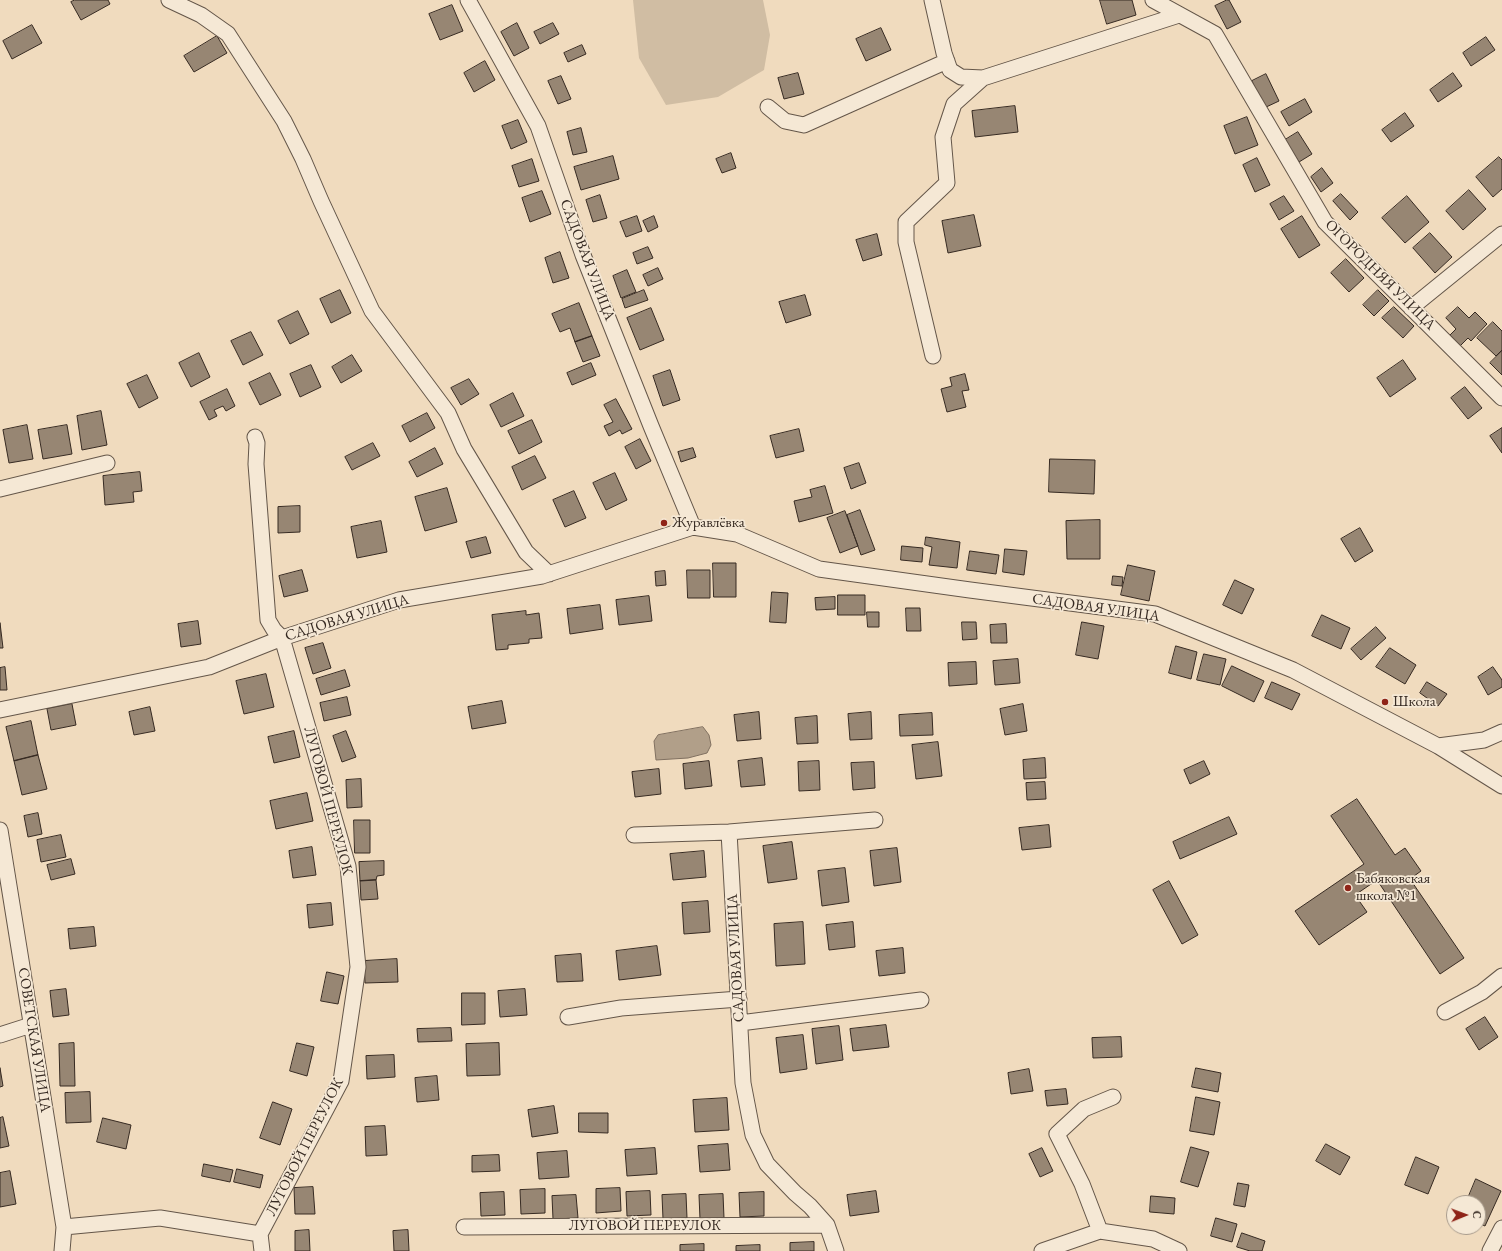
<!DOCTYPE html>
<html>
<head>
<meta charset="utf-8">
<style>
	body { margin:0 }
	#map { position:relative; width:1502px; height:1251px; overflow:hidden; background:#f0dbbe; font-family:"EB Garamond",serif }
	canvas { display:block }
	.north { position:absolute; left:1446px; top:1195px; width:40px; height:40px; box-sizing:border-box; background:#f5e8d5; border:1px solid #a99c8d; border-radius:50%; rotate:89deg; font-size:11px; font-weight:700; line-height:16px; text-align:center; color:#362a22 }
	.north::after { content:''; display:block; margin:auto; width:14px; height:18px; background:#8f2418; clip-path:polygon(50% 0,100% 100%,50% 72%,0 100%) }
</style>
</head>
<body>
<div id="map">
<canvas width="1502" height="1251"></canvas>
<div class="north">С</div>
</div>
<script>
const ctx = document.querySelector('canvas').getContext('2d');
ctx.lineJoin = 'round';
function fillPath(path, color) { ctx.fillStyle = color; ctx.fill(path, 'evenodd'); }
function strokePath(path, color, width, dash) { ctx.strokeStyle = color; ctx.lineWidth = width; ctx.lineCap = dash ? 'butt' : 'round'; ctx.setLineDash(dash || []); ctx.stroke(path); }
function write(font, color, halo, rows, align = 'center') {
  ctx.font = font + ' "EB Garamond",serif'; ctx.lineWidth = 3.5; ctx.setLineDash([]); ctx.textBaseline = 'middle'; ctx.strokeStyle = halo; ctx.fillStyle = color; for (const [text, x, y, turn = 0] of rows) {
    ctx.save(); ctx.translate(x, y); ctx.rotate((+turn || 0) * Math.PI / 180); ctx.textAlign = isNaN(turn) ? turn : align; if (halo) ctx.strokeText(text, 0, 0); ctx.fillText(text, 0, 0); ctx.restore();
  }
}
fillPath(new Path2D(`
	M633 0H763L770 35 764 70 718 97 666 105 639 58Z`), '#d0bda3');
const water = new Path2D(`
	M703 727 709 735 711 745 707 753 688 758 656 760 654 741 658 735Z`);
fillPath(water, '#b19f89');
strokePath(water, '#807060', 1);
const building = new Path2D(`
	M75 0H108L110 4 81 20 71 2Z
	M1100 0H1132L1136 15 1107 24Z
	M1227 0H1229L1241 22 1227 29 1215 6Z
	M452 5 463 31 440 40 429 14Z
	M517 23 529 48 514 56 501 32Z
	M553 23 559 34 540 44 534 32Z
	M32 25 42 43 12 59 3 41Z
	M881 28 891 50 866 61 856 39Z
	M217 36 227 53 194 72 184 56Z
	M1486 37 1495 50 1471 66 1463 53Z
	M582 45 586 54 568 62 564 53Z
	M485 61 495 80 474 92 464 73Z
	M798 73 804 94 784 99 778 78Z
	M1453 73 1462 86 1438 102 1430 90Z
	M1266 74 1279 101 1264 108 1252 81Z
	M561 76 571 99 558 104 548 81Z
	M1305 99 1312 112 1289 126 1281 112Z
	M1015 106 1018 132 975 137 972 111Z
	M1405 113 1414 126 1391 142 1382 130Z
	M1247 117 1258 145 1235 154 1224 126Z
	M518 120 527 142 511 149 502 126Z
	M581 128 587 152 573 155 567 132Z
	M1298 132 1312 154 1299 162 1285 140Z
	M731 153 736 168 722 173 716 159Z
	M613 156 619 179 581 190 574 167Z
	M1499 157 1502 160V189L1493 197 1476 177Z
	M1257 158 1270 185 1255 192 1243 165Z
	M532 159 539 181 519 187 512 166Z
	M1322 168 1333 183 1321 192 1311 177Z
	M1469 190 1486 209 1463 230 1446 211Z
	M542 191 551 214 530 222 522 198Z
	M1341 194 1358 212 1350 220 1333 201Z
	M600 195 607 218 593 222 586 200Z
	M1284 196 1294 211 1279 220 1270 204Z
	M1407 196 1429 222 1405 243 1382 218Z
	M974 215 981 246 948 253 942 221Z
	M637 216 642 231 626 237 620 222Z
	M654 216 658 227 648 232 643 221Z
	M1302 216 1320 245 1299 258 1281 229Z
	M1430 233 1452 257 1435 273 1413 248Z
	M877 234 882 255 863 261 856 240Z
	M648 247 653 258 637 264 633 253Z
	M560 252 569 278 553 283 545 258Z
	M1346 259 1364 278 1349 292 1331 273Z
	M658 268 663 279 648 286 643 275Z
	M627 270 636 292 621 298 613 276Z
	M340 290 351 313 331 323 320 299Z
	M644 290 648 300 625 308 622 299Z
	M1378 290 1389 301 1374 316 1363 305Z
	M805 295 811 315 786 323 779 302Z
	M579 303 592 336 575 342 570 328 560 332 552 314Z
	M1394 307 1414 326 1403 338 1382 318Z
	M1458 307 1469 318 1475 312 1487 324 1471 341 1468 338 1460 346 1450 335 1456 329 1446 318Z
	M651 308 664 340 640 350 627 318Z
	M298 311 309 334 290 344 278 321Z
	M1493 322 1502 331V350L1496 356 1477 338Z
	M251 332 263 355 243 365 231 341Z
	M592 336 600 356 583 362 575 342Z
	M1502 351V375L1490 363Z
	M199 353 210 377 191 387 179 363Z
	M352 355 362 371 341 383 332 367Z
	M1403 360 1416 379 1390 397 1377 378Z
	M591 363 596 375 572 385 567 373Z
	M311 365 321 387 300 397 290 374Z
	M670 370 680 400 663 406 653 376Z
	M270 373 281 395 260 405 249 383Z
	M965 374 969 390 962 391 966 407 947 412 941 389 952 386 950 378Z
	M147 375 158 398 139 408 127 384Z
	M469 379 479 394 461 405 451 388Z
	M1465 387 1482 408 1468 419 1451 398Z
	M227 389 235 406 226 411 223 406 214 410 217 416 209 420 200 402Z
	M513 393 524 416 501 427 490 405Z
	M616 399 632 429 622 434 620 430 609 436 604 426 613 422 604 405Z
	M101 411 107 445 82 450 77 416Z
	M427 413 435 428 410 442 402 426Z
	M532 420 542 442 519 454 508 431Z
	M27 425 33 459 9 463 3 430Z
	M67 425 72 454 43 459 38 430Z
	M1502 428V453L1490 436Z
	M799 429 804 451 776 458 770 436Z
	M640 439 651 461 636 469 625 447Z
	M373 443 380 456 352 470 345 457Z
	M435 448 443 464 417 477 409 462Z
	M693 448 696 457 681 462 678 452Z
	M535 456 546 478 522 490 512 467Z
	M1050 459 1095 460 1094 494 1049 492Z
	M859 463 866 483 851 489 844 468Z
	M140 472 142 491 133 492 134 502 105 505 103 476Z
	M615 473 627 500 606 510 593 483Z
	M825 486 833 513 799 522 794 501 812 497 810 490Z
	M447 488 457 522 425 531 415 497Z
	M574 491 586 518 565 527 553 500Z
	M300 506V532L278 533V507Z
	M860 510 875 550 861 555 847 515Z
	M845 511 858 546 840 553 827 518Z
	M1100 520V559H1067L1066 521Z
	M381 521 387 552 357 558 351 527Z
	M1360 528 1373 551 1355 562 1341 539Z
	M486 537 491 553 471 558 466 542Z
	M926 537 960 542 957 568 929 565 932 547 925 545Z
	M902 546 923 548 922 562 901 560Z
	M1005 549 1027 551 1024 575 1003 572Z
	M970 551 999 555 996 574 967 570Z
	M713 563H736V597H714Z
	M1128 565 1155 571 1149 601 1121 595Z
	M302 570 308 591 284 597 279 576Z
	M687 570H710V598H688Z
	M665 571 666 585 656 586 655 572Z
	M1113 576 1123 577 1122 586 1112 585Z
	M1235 580 1254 589 1242 614 1223 605Z
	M772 592 788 593 786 623 770 622Z
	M838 595H865V615H838Z
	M649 596 652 621 619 625 616 600Z
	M835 597V609L816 610 815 598Z
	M600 605 603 629 570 634 567 609Z
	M906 608H920L921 631H907Z
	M526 611V615L539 613 542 638 529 639V643L508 645V649L496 650 492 615Z
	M867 612H879V627H868Z
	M1322 615 1350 628 1341 649 1312 636Z
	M198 621 201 644 181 647 178 624Z
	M962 622H976L977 639 963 640Z
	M1082 622 1104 626 1098 659 1076 655Z
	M0 623 3 648H0Z
	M1006 624 1007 643H991L990 625Z
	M1376 627 1386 638 1361 660 1351 649Z
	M323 643 331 668 313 674 305 648Z
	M1176 646 1197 652 1191 679 1169 673Z
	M1390 648 1416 665 1405 684 1376 667Z
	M1204 654 1226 659 1220 685 1197 680Z
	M1018 659 1020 683 995 685 993 661Z
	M976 662 977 684 949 686 948 663Z
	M1232 666 1264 681 1254 702 1222 686Z
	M5 667 7 690H0V668Z
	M1493 667 1502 680V687L1488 695 1478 677Z
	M345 670 350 686 321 695 316 679Z
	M266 674 274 707 244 714 236 681Z
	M1272 682 1300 694 1292 710 1265 698Z
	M1427 682 1447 694 1438 706 1420 693Z
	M347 697 351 715 324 721 320 703Z
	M502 701 506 723 472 729 468 707Z
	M72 704 76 725 51 730 47 709Z
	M1023 704 1027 731 1005 735 1000 709Z
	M150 707 155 731 134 735 129 712Z
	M759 712 761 739 737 741 734 715Z
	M871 712 872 739 850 740 848 714Z
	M932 713 933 735 900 736 899 715Z
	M817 716 818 743 797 744 795 718Z
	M31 721 38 755 14 761 6 727Z
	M294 731 300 757 274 763 268 737Z
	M346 731 356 757 342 762 333 736Z
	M938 742 942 776 916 779 912 745Z
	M38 755 47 789 22 795 14 761Z
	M762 758 765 785 741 787 738 761Z
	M1045 758 1046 778 1024 779 1023 760Z
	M709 761 712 786 685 789 683 764Z
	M819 761 820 790 799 791 798 762Z
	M1204 761 1210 774 1190 784 1184 770Z
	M874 762 875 788 853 790 851 763Z
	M659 769 661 794 635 797 632 772Z
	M361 779 362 807 347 808 346 780Z
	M1045 782 1046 799 1027 800 1026 783Z
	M307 793 313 821 276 829 270 801Z
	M1357 799 1395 855 1405 848 1421 871 1410 879 1464 958 1440 974 1377 880 1355 895 1367 912 1319 945 1295 911 1364 864 1331 816Z
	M38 813 42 834 28 837 24 816Z
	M1229 817 1237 834 1180 859 1173 842Z
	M354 820H370V853H355Z
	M1049 825 1051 847 1022 850 1019 828Z
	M61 835 66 857 41 862 37 840Z
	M792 842 797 879 768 883 763 846Z
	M312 847 316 875 293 878 289 851Z
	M897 848 901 882 874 886 870 851Z
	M704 851 706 877 673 880 670 854Z
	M71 859 75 874 51 880 47 865Z
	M384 861V875L377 876 376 880 360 881 359 862Z
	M845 868 849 902 822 906 818 871Z
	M376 880 378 899 361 900 360 881Z
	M1169 881 1198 935 1182 944 1153 890Z
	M708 901 710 932 684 934 682 903Z
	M331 903 333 925 309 928 307 905Z
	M803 922 805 964 776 966 774 924Z
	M853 922 855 947 829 950 826 925Z
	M94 927 96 946 70 949 68 929Z
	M657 946 661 975 619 980 616 951Z
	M903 948 905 973 879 976 876 951Z
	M581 954 583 981 557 982 555 956Z
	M397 959 398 982 365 983 364 961Z
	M327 972 344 976 338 1004 321 1001Z
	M66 989 69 1015 53 1017 50 991Z
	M525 989 527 1015 500 1017 498 991Z
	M462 993H485V1024L462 1025Z
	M1485 1017 1498 1037 1479 1050 1466 1029Z
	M886 1025 889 1047 853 1051 850 1029Z
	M839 1026 843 1060 816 1064 812 1029Z
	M451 1028 452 1041 418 1042 417 1029Z
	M803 1035 807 1069 780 1073 776 1038Z
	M1121 1037 1122 1057 1093 1058 1092 1038Z
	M74 1043 75 1086H60L59 1044Z
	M297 1043 314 1047 307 1076 290 1071Z
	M499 1043 500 1075 467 1076 466 1044Z
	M394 1055 395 1077 367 1079 366 1056Z
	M0 1068 3 1086 0 1087Z
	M1196 1068 1221 1073 1218 1092 1192 1087Z
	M1029 1069 1033 1091 1011 1094 1008 1073Z
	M437 1076 439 1100 417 1102 415 1078Z
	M1066 1089 1068 1104 1047 1106 1045 1091Z
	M90 1092 91 1122 66 1123 65 1093Z
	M1196 1097 1220 1102 1214 1135 1190 1131Z
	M727 1098 729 1130 695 1132 693 1100Z
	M273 1102 292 1109 280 1145 260 1138Z
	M554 1106 558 1133 532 1137 528 1110Z
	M579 1113H608V1133L579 1132Z
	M3 1117 9 1146 0 1148V1118Z
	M103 1118 131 1125 126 1149 97 1142Z
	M385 1126 387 1155 366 1156 365 1127Z
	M728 1144 730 1170 700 1172 698 1146Z
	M1326 1144 1350 1157 1340 1175 1316 1161Z
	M1191 1147 1209 1152 1198 1187 1181 1182Z
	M655 1148 657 1174 627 1176 625 1150Z
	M1042 1148 1053 1171 1040 1177 1029 1154Z
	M567 1151 569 1177 539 1179 537 1153Z
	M499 1155 500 1171 472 1172V1156Z
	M1416 1157 1439 1167 1428 1194 1405 1185Z
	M204 1164 233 1170 230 1182 202 1176Z
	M237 1169 263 1175 260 1188 234 1182Z
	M10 1171 16 1204 0 1207V1173Z
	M1476 1179 1501 1191 1485 1226 1478 1223V1203H1466Z
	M1238 1183 1249 1185 1245 1207 1234 1205Z
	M313 1187 315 1214H295L294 1188Z
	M620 1188 621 1211 596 1213V1189Z
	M545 1189V1213L521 1214 520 1190Z
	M650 1191 651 1215 627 1216 626 1192Z
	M876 1191 879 1212 850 1216 847 1195Z
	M504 1192 505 1215 481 1216 480 1193Z
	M764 1192V1216L740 1217 739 1193Z
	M686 1194 687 1218 663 1219 662 1195Z
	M723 1194 724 1218 700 1219 699 1195Z
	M576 1195 578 1218 553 1219 552 1196Z
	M1151 1196 1175 1198 1174 1214 1150 1212Z
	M1216 1218 1237 1224 1232 1242 1211 1236Z
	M309 1230 310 1251H295V1231Z
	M408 1230 409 1251H394L393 1231Z
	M1242 1233 1265 1241 1262 1251H1250L1237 1247Z
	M814 1242V1251H790V1243Z
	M704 1244V1251H680V1245Z
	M760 1245V1251H736V1246Z`);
fillPath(building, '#978673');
strokePath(building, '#362a22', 1);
const minor = new Path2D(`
	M169 0 201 15 228 34 284 121 303 159 321 201 372 311 448 413 464 449 526 552 549 574
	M468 0 538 126 583 255 651 426 693 527
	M932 0 944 53 950 70 961 77 983 78
	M1153 0 1215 34 1325 222 1502 398
	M768 107 785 121 804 125 947 61
	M1411 308 1502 234
	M933 356 906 242V222L947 183 943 137 954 104 983 78 1179 15
	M0 489 107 463
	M0 710 209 667 282 638 399 600 542 576 693 527 737 534 819 569 970 590 1155 614 1293 670 1438 746 1484 740 1502 732
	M1438 746 1502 786
	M0 830 64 1227 62 1251
	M729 832 743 1083 753 1135 767 1164 795 1193 810 1206 827 1225 836 1251
	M634 835 729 832 875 820
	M1445 1012 1482 992 1502 976
	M568 1017 621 1008 739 999
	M740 1023 921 1000
	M0 1035 31 1025
	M64 1227 160 1218 260 1234 341 1081 358 967 348 866 282 638 274 630 268 620 256 464 257 443 255 437
	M464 1227 827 1225
	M1100 1231 1082 1184 1057 1134 1084 1109 1113 1097
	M260 1234 262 1251
	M1042 1251 1100 1231 1153 1239 1179 1251
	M1490 1251 1502 1228`);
strokePath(minor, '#645649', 17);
strokePath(minor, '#f5e8d5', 15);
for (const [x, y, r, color] of [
	[664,523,4,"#8f2418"],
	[1385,702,4,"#8f2418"],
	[1348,888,4,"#8f2418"]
]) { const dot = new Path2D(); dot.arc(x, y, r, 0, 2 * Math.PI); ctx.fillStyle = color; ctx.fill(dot); strokePath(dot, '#f5e8d5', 1.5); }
write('15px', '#362a22', '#f5e8d5', [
	["САДОВАЯ УЛИЦА",587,260,69],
	["ОГОРОДНЯЯ УЛИЦА",1380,275,45],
	["САДОВАЯ УЛИЦА",1096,608,8],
	["САДОВАЯ УЛИЦА",347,618,-17],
	["ЛУГОВОЙ ПЕРЕУЛОК",328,801,75],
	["САДОВАЯ УЛИЦА",736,958,-93],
	["СОВЕТСКАЯ УЛИЦА",34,1040,81],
	["ЛУГОВОЙ ПЕРЕУЛОК",305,1147,-63],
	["ЛУГОВОЙ ПЕРЕУЛОК",645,1226]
]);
write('15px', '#362a22', '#f5e8d5', [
	["Журавлёвка",672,523],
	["Школа",1393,702],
	["Бабяковская",1356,879],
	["школа №1",1356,896]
], 'left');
</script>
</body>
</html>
